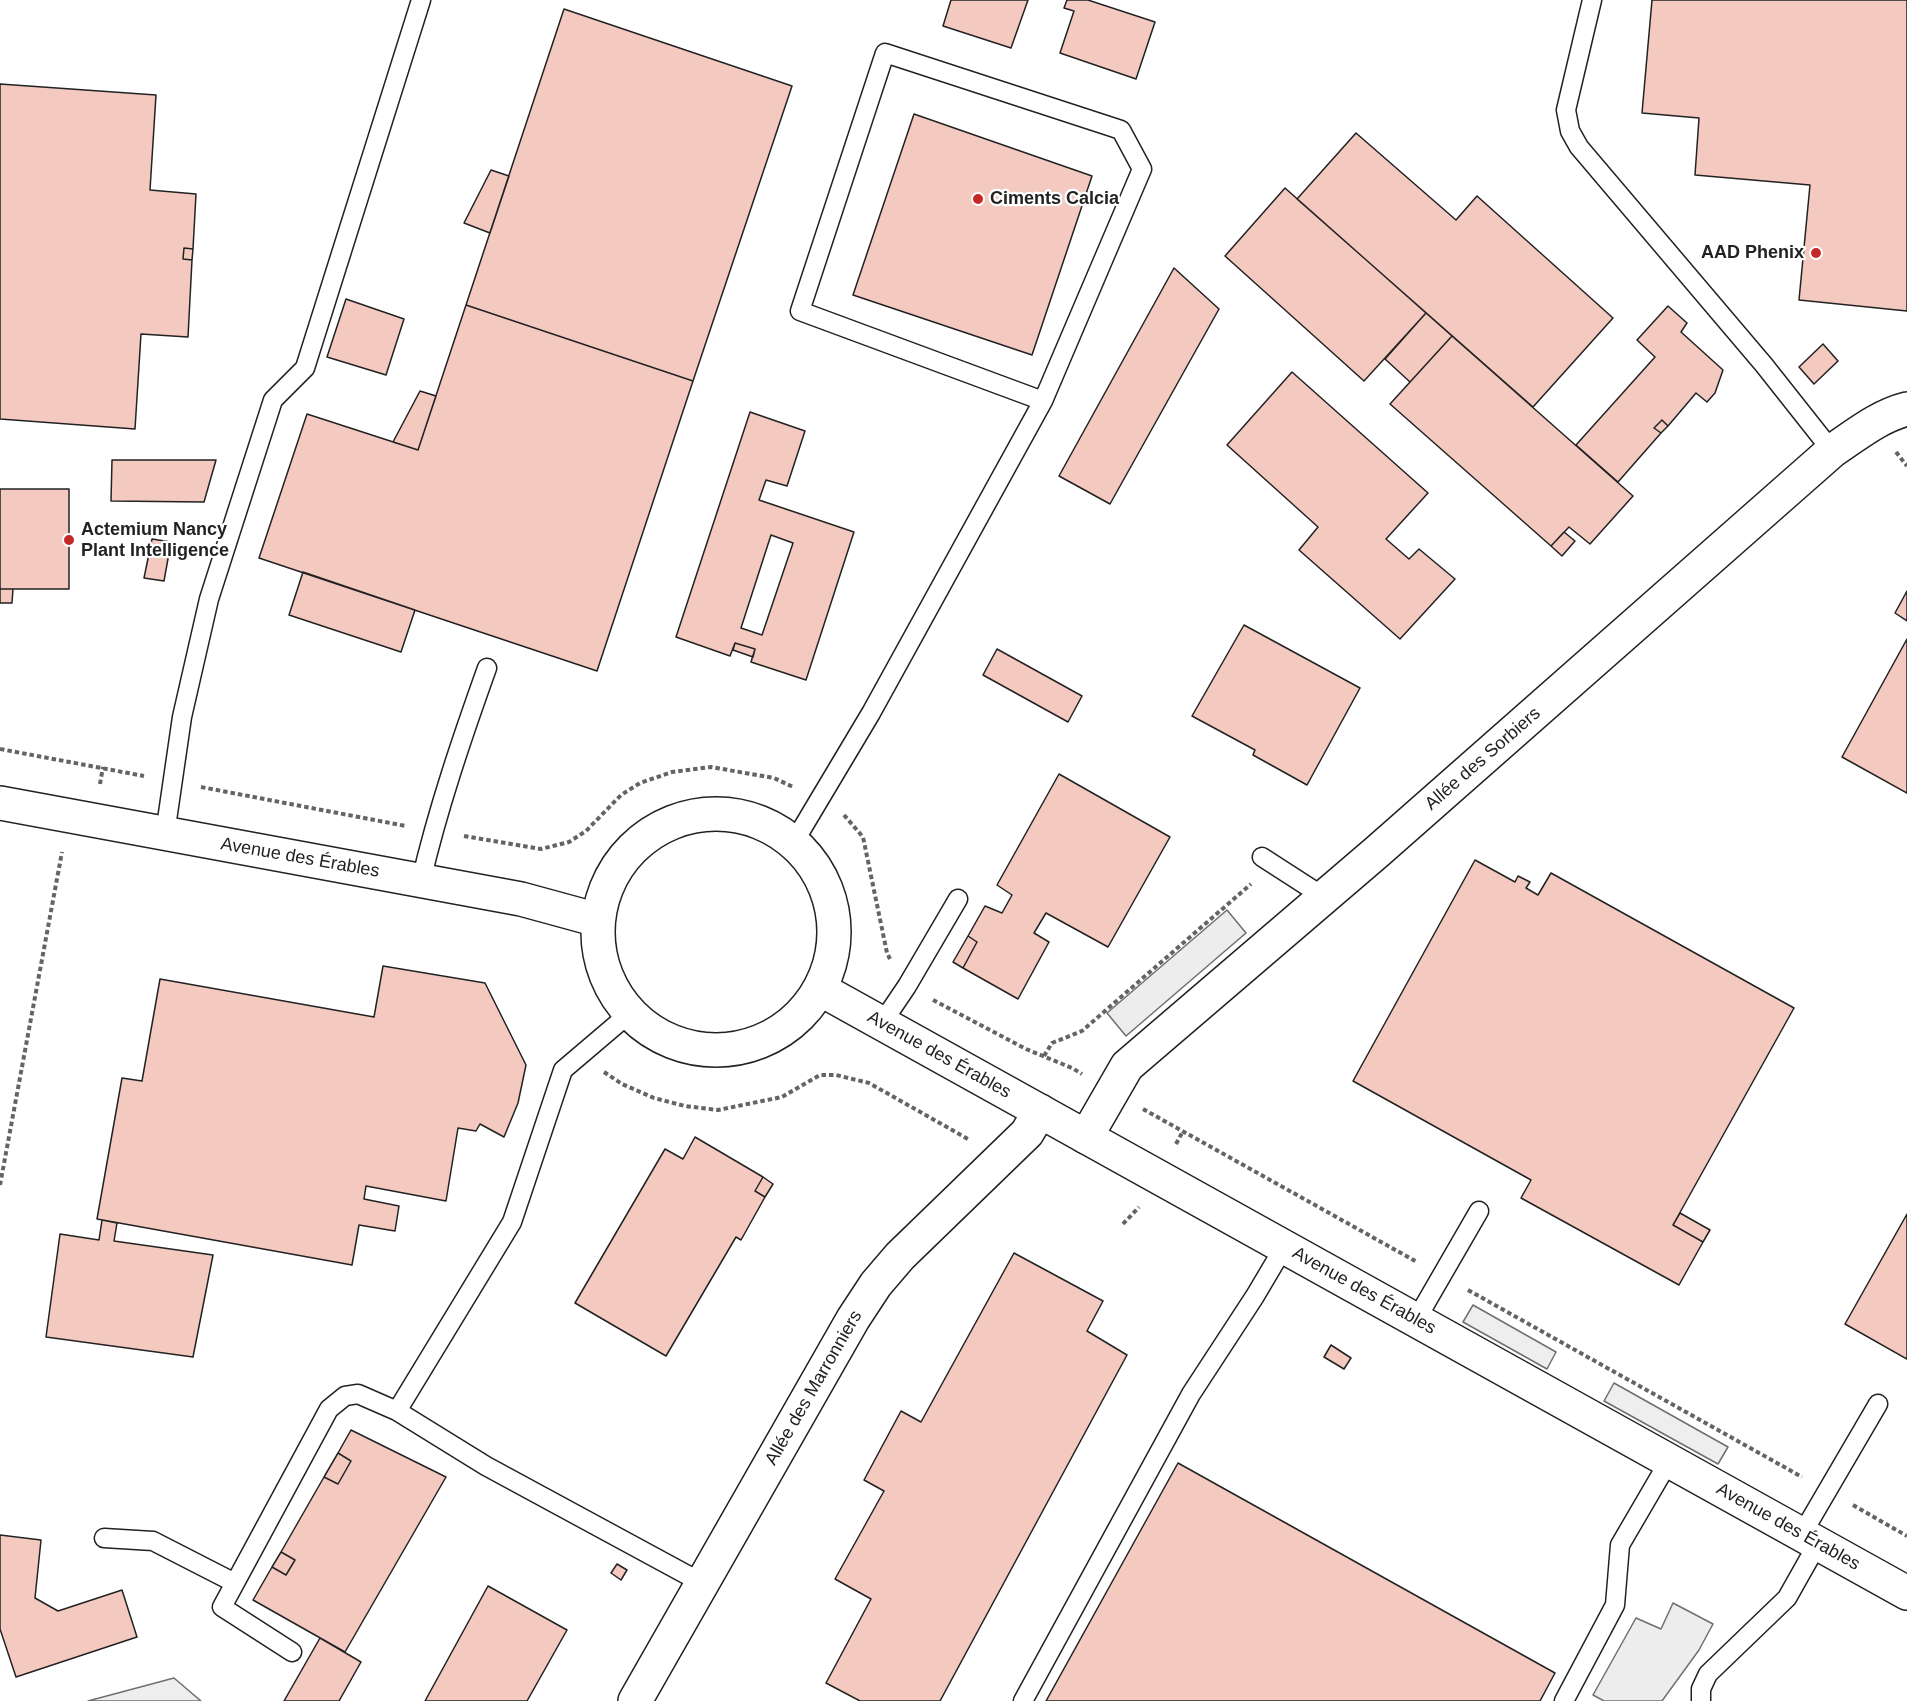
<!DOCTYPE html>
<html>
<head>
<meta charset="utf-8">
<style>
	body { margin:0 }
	canvas { display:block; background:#fff }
</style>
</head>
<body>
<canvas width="1907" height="1701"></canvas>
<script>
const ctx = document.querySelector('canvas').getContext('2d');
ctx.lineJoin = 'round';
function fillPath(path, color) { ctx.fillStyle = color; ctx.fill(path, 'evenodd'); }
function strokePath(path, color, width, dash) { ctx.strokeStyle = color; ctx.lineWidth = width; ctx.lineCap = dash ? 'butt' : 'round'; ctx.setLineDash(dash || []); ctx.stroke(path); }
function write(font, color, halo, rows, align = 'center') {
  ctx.font = font + ' Helvetica,sans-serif'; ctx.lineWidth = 4.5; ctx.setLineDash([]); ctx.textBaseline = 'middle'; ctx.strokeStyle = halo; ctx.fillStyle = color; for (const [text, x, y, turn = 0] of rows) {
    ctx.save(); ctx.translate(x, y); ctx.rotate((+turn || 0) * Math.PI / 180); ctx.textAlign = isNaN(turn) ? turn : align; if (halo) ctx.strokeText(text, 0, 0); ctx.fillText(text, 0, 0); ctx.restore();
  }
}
const green = new Path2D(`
	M1473 1305 1556 1352 1547 1369 1463 1322Z
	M1614 1383 1728 1447 1718 1464 1604 1401Z
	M174 1678 201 1701H88Z`);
fillPath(green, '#eee');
strokePath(green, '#6f6f6f', 1.5);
const parking = new Path2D(`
	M1227 910 1246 933 1126 1036 1107 1013Z
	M1673 1603 1713 1624 1699 1650 1662 1701H1604L1593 1695 1636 1618 1661 1629Z`);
fillPath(parking, '#ededed');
strokePath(parking, '#6f6f6f', 1.5);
const building = new Path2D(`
	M951 0H1028L1011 48 943 26Z
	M1067 0H1088L1155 22 1136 79 1060 53 1074 11 1064 8Z
	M1652 0H1907V311L1799 300 1810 185 1695 175 1699 118 1642 113Z
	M564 9 792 86 693 381 466 305Z
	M0 84 156 95 150 190 196 194 193 249 184 248 183 259 192 260 188 337 141 334 135 429 0 419Z
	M914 114 1092 176 1032 355 853 295Z
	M1356 133 1456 220 1477 196 1613 318 1533 407 1297 199Z
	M491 170 509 176 490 233 464 223Z
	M1285 188 1426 313 1364 381 1225 256Z
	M184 248 193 249 192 260 183 259Z
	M1174 268 1219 309 1110 504 1059 476Z
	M346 299 404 319 386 375 327 357Z
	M466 305 693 381 597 671 259 558 307 414 418 450Z
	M1668 306 1687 323 1681 332 1723 370 1715 393 1707 402 1696 393 1668 426 1662 420 1654 428 1661 433 1618 482 1576 445 1655 357 1637 340Z
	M1426 313 1452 336 1410 382 1385 359Z
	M1452 336 1633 496 1590 544 1569 527 1551 546 1390 404Z
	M1823 344 1838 361 1814 384 1799 367Z
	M1292 372 1428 493 1386 539 1409 559 1419 549 1455 579 1400 639 1299 550 1318 527 1227 445Z
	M420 391 436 396 418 450 393 442Z
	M750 412 805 431 787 486 766 480 759 500 854 532 806 680 751 662 755 649 735 643 730 656 676 637ZM771 535 793 543 762 635 741 628Z
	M1662 420 1668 426 1661 433 1654 428Z
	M112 460H216L204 502 111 501Z
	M0 489H69V589H0Z
	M1564 532 1575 541 1562 556 1551 546Z
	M152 539 171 542 164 581 144 578Z
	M303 572 415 610 401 652 289 615Z
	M0 589H13L12 603H0Z
	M1907 591V621L1895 613Z
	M1244 625 1360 688 1307 785 1253 755 1255 750 1192 716Z
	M1907 639V793L1842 757Z
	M735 643 755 649 753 657 733 650Z
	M997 649 1082 696 1068 722 983 675Z
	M1059 774 1170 837 1108 947 1046 913 1034 933 1049 942 1018 999 963 968 977 942 968 936 985 906 1002 913 1012 895 997 885Z
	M1475 860 1515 882 1518 876 1530 882 1526 888 1538 895 1551 873 1794 1008 1673 1225 1703 1242 1679 1285 1521 1198 1531 1180 1353 1081Z
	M968 936 977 942 963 968 953 962Z
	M383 966 485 983 526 1065 518 1103 504 1137 480 1124 476 1131 458 1128 446 1201 366 1186 364 1199 399 1206 395 1231 359 1225 352 1265 97 1219 122 1078 142 1081 160 979 374 1017Z
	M695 1137 763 1177 755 1191 765 1197 741 1240 736 1237 666 1356 575 1303 665 1149 683 1159Z
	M763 1177 773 1184 765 1197 755 1191Z
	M1680 1213 1710 1230 1703 1242 1673 1225Z
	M1907 1214V1359L1845 1324Z
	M102 1220 117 1223 114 1241 213 1255 193 1357 46 1337 60 1234 99 1240Z
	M1014 1253 1103 1301 1087 1331 1127 1355 940 1701H860L826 1683 871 1599 835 1579 884 1491 864 1480 901 1411 921 1422Z
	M1331 1345 1351 1358 1344 1369 1324 1357Z
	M351 1430 446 1477 345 1652 253 1600 272 1567 286 1575 295 1560 281 1552 324 1477 338 1484 351 1461 338 1453Z
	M338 1453 351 1461 338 1484 324 1477Z
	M1178 1463 1555 1673 1540 1701H1046Z
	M0 1535 41 1540 35 1598 58 1611 122 1590 137 1637 16 1677 0 1629Z
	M281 1552 295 1560 286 1575 272 1567Z
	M617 1564 627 1570 621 1580 611 1573Z
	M488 1586 567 1630 527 1701H425Z
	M320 1638 361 1662 339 1701H284Z`);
fillPath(building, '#f3c9c0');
strokePath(building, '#222', 1.5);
const service = new Path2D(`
	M1592 0 1566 110 1570 131 1579 147 1764 365 1832 451
	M165 834 182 717 209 599 273 400 305 368 421 0
	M794 842 871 713 1043 401 1142 169 1121 130 885 53 800 311 1043 401
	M1262 857 1324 897
	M421 881C438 808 462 738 487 668
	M882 1023 907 986 958 899
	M1416 1320 1479 1211
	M397 1411 486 1466 702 1583
	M1802 1534 1878 1404
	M104 1538 153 1541 235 1583
	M292 1652 222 1607 329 1409 345 1396 358 1394 397 1411 512 1222 563 1070 630 1013
	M1023 1701 1191 1394 1255 1296 1284 1247
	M1564 1701 1615 1605 1620 1545 1669 1461
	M1701 1701V1689L1708 1674 1787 1598 1818 1543`);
const minor = new Path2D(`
	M1086 1137 1127 1066 1378 851 1832 451C1856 435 1879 416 1907 409
	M635 1701 853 1319 876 1284 900 1256 1027 1133 1040 1111`);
const tertiary = new Path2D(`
	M0 803 521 899 598 920
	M598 932a118 118 0 1 1 236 0a118 118 0 1 1-236 0Z
	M820 989 1907 1593`);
strokePath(service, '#222', 21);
strokePath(minor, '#222', 36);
strokePath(tertiary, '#222', 36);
strokePath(new Path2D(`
	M1896 452 1907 466
	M0 749 144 776
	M100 784 103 767
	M201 787 406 826
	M844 815 863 837 887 953 890 959
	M464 836 541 849 569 842 586 831 621 795 640 783 672 772 711 767 774 778 793 787
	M933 1000 1026 1049 1072 1068 1082 1074
	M1044 1056 1052 1043 1082 1031 1251 884
	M604 1072 622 1084 654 1098 685 1106 718 1110 782 1097 820 1075H836L869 1083 968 1139
	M1143 1109 1417 1262
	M1176 1144 1183 1131
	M0 1185 62 852
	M1123 1224 1139 1207
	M1468 1290 1802 1477
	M1853 1505 1907 1536`), '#646464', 4, [4.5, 3]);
strokePath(service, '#fff', 18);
strokePath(minor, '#fff', 33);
strokePath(tertiary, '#fff', 33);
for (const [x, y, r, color] of [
	[978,199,6,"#c62828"],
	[1816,253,6,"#c62828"],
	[69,540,6,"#c62828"]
]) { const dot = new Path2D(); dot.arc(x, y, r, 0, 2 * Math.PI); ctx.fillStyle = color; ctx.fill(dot); strokePath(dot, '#fff', 2); }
write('bold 18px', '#222', '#fff', [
	["Ciments Calcia",990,199],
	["AAD Phenix",1804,253,"right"],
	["Actemium Nancy",81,530],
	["Plant Intelligence",81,551]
], 'left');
write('18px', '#222', '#fff', [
	["Allée des Sorbiers",1483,759,-41],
	["Avenue des Érables",300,858,10],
	["Avenue des Érables",939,1055,29],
	["Avenue des Érables",1364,1291,29],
	["Allée des Marronniers",814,1388,-60],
	["Avenue des Érables",1788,1527,29]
]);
</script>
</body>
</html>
